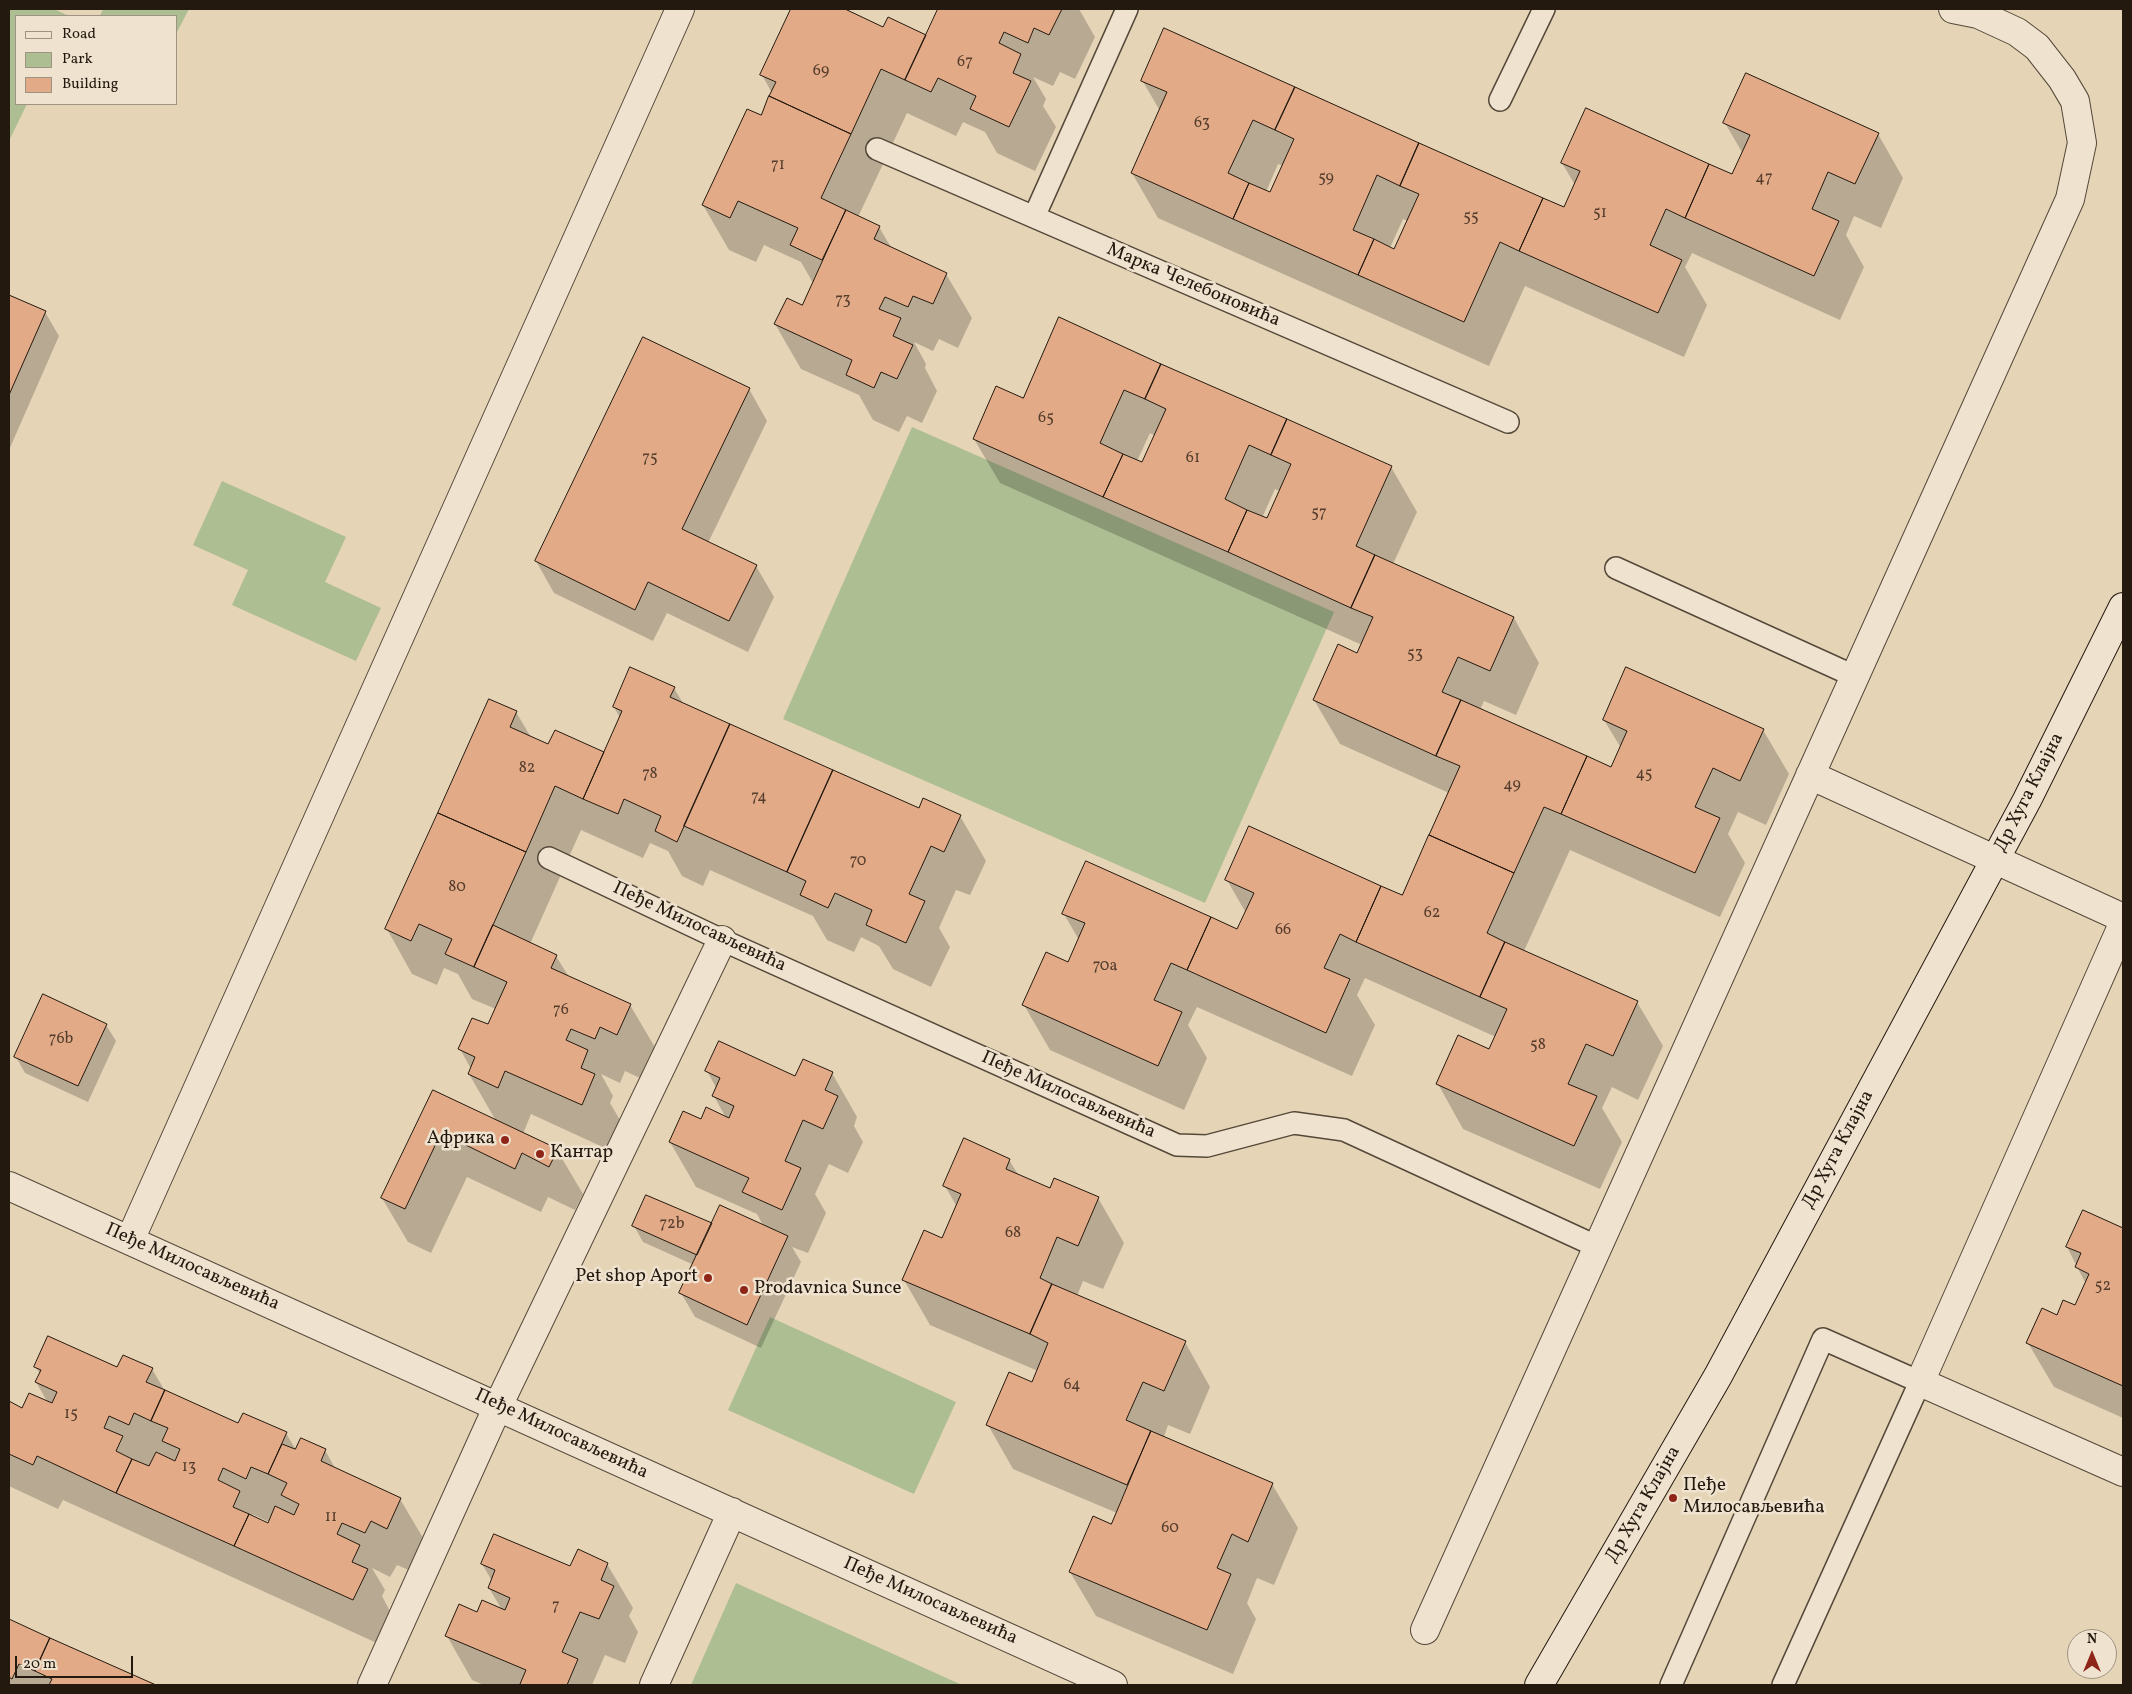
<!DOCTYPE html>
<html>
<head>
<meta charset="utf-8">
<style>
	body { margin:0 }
	#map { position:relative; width:2132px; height:1694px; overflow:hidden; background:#e6d4b7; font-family:Vollkorn,serif }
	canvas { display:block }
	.frame { position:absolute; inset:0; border:10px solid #24190f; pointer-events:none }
	.legend { position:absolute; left:15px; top:15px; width:162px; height:90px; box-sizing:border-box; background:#efe3d0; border:1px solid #9e9283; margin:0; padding:6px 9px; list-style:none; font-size:15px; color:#24190f }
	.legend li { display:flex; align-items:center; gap:10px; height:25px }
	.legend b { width:25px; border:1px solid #9e9283 }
	.north { position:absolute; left:2067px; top:1629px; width:50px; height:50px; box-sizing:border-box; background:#efe3d0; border:1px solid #9e9283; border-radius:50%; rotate:0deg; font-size:14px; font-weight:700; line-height:20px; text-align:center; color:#24190f }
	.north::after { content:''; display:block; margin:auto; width:18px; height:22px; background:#8f2418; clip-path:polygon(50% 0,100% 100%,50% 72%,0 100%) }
	.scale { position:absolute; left:15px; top:1656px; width:118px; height:22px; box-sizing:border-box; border:2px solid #24190f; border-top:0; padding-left:6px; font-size:15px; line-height:18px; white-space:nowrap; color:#24190f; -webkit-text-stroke:4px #efe3d0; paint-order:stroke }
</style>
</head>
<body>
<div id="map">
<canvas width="2132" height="1694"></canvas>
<div class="frame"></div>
<ul class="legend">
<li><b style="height:6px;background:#efe3d0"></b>Road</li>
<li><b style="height:14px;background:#aebe93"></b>Park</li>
<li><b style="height:14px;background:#e2aa87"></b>Building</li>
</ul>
<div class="north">N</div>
<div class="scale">20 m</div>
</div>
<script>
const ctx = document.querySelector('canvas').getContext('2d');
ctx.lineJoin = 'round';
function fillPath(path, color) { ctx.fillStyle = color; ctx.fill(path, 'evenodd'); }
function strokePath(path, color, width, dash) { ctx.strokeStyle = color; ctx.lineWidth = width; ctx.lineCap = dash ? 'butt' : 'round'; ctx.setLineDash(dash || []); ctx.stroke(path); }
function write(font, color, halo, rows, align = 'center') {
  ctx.font = font + ' Vollkorn,serif'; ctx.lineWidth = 5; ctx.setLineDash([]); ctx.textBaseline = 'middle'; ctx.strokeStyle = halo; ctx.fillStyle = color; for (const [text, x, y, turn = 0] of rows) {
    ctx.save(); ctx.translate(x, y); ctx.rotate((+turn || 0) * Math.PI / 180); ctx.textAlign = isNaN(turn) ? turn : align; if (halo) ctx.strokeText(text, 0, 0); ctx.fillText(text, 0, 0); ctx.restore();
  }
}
fillPath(new Path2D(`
	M9 9H54L69 16H16V104H27L9 141Z
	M103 9H189L176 34V16H100Z
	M912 427 1334 612 1205 903 783 719Z
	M222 481 346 537 325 582 381 608 356 661 232 605 248 570 193 545Z
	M770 1317 956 1402 914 1494 728 1410Z
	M736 1583 962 1685H691Z`), '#aebe93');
fillPath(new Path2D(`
	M792 9H848L850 13 884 29 926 36 938 10 937 9H1079L1095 37 1075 79 1060 72 1053 86 1033 77 1046 99 1043 106 1056 127 1035 171 997 153 985 132 963 122 956 136 907 113 858 217 879 227 892 249 946 274 972 318 958 348 939 339 933 351 914 342 926 364 925 368 937 391 922 423 907 416 899 432 873 420 859 395 801 369 775 324 803 306 813 283 801 262 764 245 756 262 729 250 703 205 761 117 772 93 762 75Z
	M1142 80 1565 209 1575 185 1562 163 1733 176 1743 154 1725 123 1878 134 1903 178 1881 228 1854 216 1846 235 1864 267 1840 320 1692 253 1685 267 1707 305 1684 357 1525 286 1489 366 1158 218 1132 173 1160 111ZM1278 164 1283 166 1270 194 1266 192ZM1403 219 1408 221 1395 250 1390 248Z
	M9 296 45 312 59 336 9 450Z
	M1060 319 1391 467 1417 512 1393 564 1514 618 1539 663 1516 715 1484 701 1480 710 1612 768 1621 748 1604 720 1763 730 1789 774 1766 825 1738 812 1728 834 1745 863 1720 917 1570 850 1524 951 1637 1002 1663 1046 1638 1100 1612 1087 1602 1108 1622 1142 1600 1189 1463 1129 1438 1084 1490 1051 1496 1037 1365 978 1357 995 1375 1025 1352 1076 1197 1007 1188 1025 1207 1058 1184 1110 1050 1050 1024 1005 1068 964 1079 940 1064 914 1238 930 1246 913 1227 880 1403 896 1449 793 1340 744 1314 700 1357 655 1362 645 1000 483 974 439 1023 400ZM1150 433 1155 436 1143 464 1137 461ZM1275 489 1280 491 1267 520 1262 518Z
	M749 389 767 421 708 543 756 566 774 597 748 652 667 613 653 641 554 593 536 561Z
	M674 688 684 705 919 810 960 816 986 861 970 895 956 890 939 928 950 947 931 987 893 969 879 946 861 937 854 952 827 940 813 916 710 870 703 886 682 876 668 851 650 843 643 858 581 830 530 944 556 956 569 977 630 1005 656 1049 642 1079 625 1071 620 1083 601 1074 613 1096 610 1103 620 1120 607 1149 531 1114 523 1134 557 1150 583 1194 575 1210 548 1197 541 1212 467 1177 431 1253 408 1242 382 1198 433 1092 496 1121 469 1074 471 1069 460 1049 488 1026 496 1009 472 999 458 974 444 968 437 985 412 974 387 929 516 712 532 739 549 746 604 753 620 718 614 707Z
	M106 1025 116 1041 88 1102 25 1073 16 1057Z
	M707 1071 796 1077 832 1073 857 1117 854 1126 863 1142 848 1173 829 1164 815 1194 826 1213 808 1253 792 1247 801 1262 761 1348 695 1317 681 1293 694 1265 643 1242 634 1226 764 1227 757 1214 696 1187 670 1142 701 1121 726 1118 714 1096 717 1089Z
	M1009 1160 1019 1176 1051 1190 1098 1198 1124 1243 1103 1289 1083 1281 1077 1296 1185 1342 1210 1387 1190 1434 1168 1425 1164 1437 1272 1484 1298 1528 1274 1585 1257 1578 1247 1603 1256 1619 1233 1674 1096 1616 1070 1572 1111 1526 1117 1513 1013 1469 988 1425 1032 1384 1038 1371 930 1325 904 1280 943 1239 957 1207 945 1186Z
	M2083 1211 2123 1229V1418L2054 1387 2028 1343 2057 1317 2076 1307 2086 1284 2067 1247Z
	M35 1366 152 1369 165 1391 239 1425 286 1433 296 1450H325L336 1470 400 1499 426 1543 413 1572 397 1565 390 1577 372 1568 385 1590 382 1596 392 1615 379 1644 63 1500 58 1509 9 1486V1403L23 1409 48 1403 36 1382 40 1374ZM252 1514 269 1522 268 1524 255 1518Z
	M482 1564 571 1568 607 1564 633 1608 629 1616 638 1632 625 1663 605 1655 592 1685H484L472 1680 447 1636 478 1613 502 1610 489 1588 492 1581Z
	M9 1620 153 1685H9Z`), '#0003');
const building = new Path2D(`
	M791 9H845L883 27 888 17 926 35 905 80 881 69 851 134 769 96 776 82 760 75Z
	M938 9H1062L1049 35 1034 28 1028 43 1004 32 999 43 1021 54 1013 73 1031 81 1009 127 970 109 976 96 938 78 931 92 905 80Z
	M1164 28 1295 87 1275 130 1253 120 1228 173 1249 183 1233 219 1131 173 1167 92 1141 81Z
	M1746 73 1879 133 1855 184 1828 172 1812 209 1839 221 1814 276 1685 218 1709 164 1732 174 1750 135 1723 123Z
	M1295 87 1419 143 1400 186 1377 175 1353 230 1374 239 1358 275 1233 219 1249 183 1270 192 1294 139 1275 130Z
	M769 96 851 134 821 198 846 210 822 260 790 245 798 228 738 201 730 218 702 205 747 109 761 115Z
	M1586 108 1709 164 1685 218 1666 209 1650 245 1682 260 1658 313 1519 251 1543 198 1564 207 1580 171 1561 163Z
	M1419 143 1543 198 1519 251 1500 242 1464 322 1358 275 1374 239 1394 249 1419 194 1400 186Z
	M846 210 880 226 874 239 947 273 933 304 913 296 908 307 885 297 879 309 901 318 893 336 913 345 897 379 881 372 874 388 846 375 852 360 774 324 787 298 802 305Z
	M9 295 46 311 9 395Z
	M1059 317 1161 364 1145 399 1124 390 1100 443 1123 454 1103 497 973 439 996 386 1023 398Z
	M643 337 750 388 682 529 757 565 729 621 648 582 635 610 535 561Z
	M1161 364 1287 419 1271 455 1249 445 1225 499 1247 510 1228 552 1103 497 1123 454 1142 462 1166 409 1145 399Z
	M1287 419 1392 466 1356 546 1375 555 1351 608 1228 552 1247 510 1267 518 1291 464 1271 455Z
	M1375 555 1514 617 1490 671 1458 657 1442 692 1461 700 1436 756 1313 700 1338 644 1357 653 1373 617 1351 608Z
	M630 667 675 687 670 697 730 724 677 842 655 831 661 816 624 799 618 814 583 799 622 711 613 707Z
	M1626 667 1764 729 1740 781 1713 768 1695 807 1720 818 1695 873 1561 814 1587 756 1611 767 1627 731 1603 720Z
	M489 699 517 711 510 727 548 744 555 730 604 752 583 799 555 786 526 852 438 813Z
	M1461 700 1587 756 1561 814 1544 807 1514 873 1429 835 1460 766 1436 756Z
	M730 724 833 770 787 872 684 826Z
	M833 770 919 808 923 798 961 815 944 852 931 846 909 894 925 901 906 943 866 925 872 910 835 893 828 908 800 895 806 881 787 872Z
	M438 813 526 852 474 967 445 954 452 939 419 924 411 941 385 929Z
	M1249 826 1381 886 1356 942 1340 934 1324 968 1350 979 1326 1033 1187 970 1211 917 1237 929 1254 893 1225 880Z
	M1429 835 1514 873 1487 933 1505 942 1480 997 1356 942 1381 886 1402 895Z
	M1086 861 1211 917 1187 970 1171 963 1154 1000 1182 1012 1158 1066 1022 1005 1046 952 1068 962 1085 923 1062 914Z
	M493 925 557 955 551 968 631 1004 617 1035 600 1027 595 1039 571 1029 566 1040 588 1050 581 1068 595 1074 582 1105 505 1071 498 1088 468 1074 475 1057 458 1049 472 1018 488 1024 507 982 474 967Z
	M1505 942 1638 1001 1613 1056 1586 1044 1568 1084 1597 1096 1574 1146 1436 1084 1458 1035 1489 1049 1507 1009 1480 997Z
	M43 994 107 1024 78 1086 14 1057Z
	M719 1041 795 1076 803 1059 833 1072 825 1090 838 1096 823 1129 803 1120 785 1161 801 1168 782 1210 742 1192 749 1178 669 1142 683 1111 701 1119 706 1107 729 1118 734 1106 712 1096 720 1078 705 1071Z
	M433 1090 558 1149 549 1167 522 1153 515 1169 441 1133 405 1209 381 1198Z
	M964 1138 1010 1159 1006 1169 1050 1188 1054 1178 1099 1197 1078 1246 1057 1237 1040 1278 1052 1284 1030 1334 902 1280 924 1230 942 1238 961 1194 943 1186Z
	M646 1195 712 1223 697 1255 632 1226Z
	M720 1205 788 1236 747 1325 679 1293Z
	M2083 1210 2123 1228V1386L2026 1343 2042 1308 2057 1315 2063 1300 2075 1305 2089 1274 2075 1267 2081 1253 2066 1247Z
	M1052 1284 1186 1341 1164 1391 1143 1382 1126 1420 1151 1431 1127 1485 986 1425 1009 1372 1032 1382 1048 1343 1030 1334Z
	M48 1336 117 1367 123 1355 153 1368 146 1382 165 1390 151 1421 134 1413 129 1425 109 1416 104 1428 123 1436 116 1451 132 1459 116 1493 37 1456 33 1465 9 1454V1401L22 1408 29 1393 52 1403 57 1392 35 1382 41 1370 34 1367Z
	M165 1390 238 1423 243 1413 287 1432 268 1474 251 1467 246 1479 223 1468 218 1480 240 1491 233 1507 249 1514 234 1546 116 1493 132 1459 149 1466 156 1452 175 1461 180 1449 162 1441 168 1428 151 1421Z
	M1151 1431 1273 1483 1248 1542 1232 1534 1217 1568 1231 1574 1207 1630 1069 1572 1093 1516 1111 1524Z
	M301 1438 326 1449 321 1461 401 1498 387 1529 371 1521 365 1533 342 1523 337 1534 360 1545 352 1562 368 1569 353 1600 234 1546 249 1514 268 1523 275 1506 294 1515 299 1504 281 1495 287 1483 268 1474 282 1444 295 1449Z
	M494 1534 570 1566 578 1549 608 1563 601 1580 614 1586 599 1619 580 1612 562 1652 578 1659 567 1685H522L520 1684 526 1670 445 1636 459 1604 477 1612 482 1600 505 1610 510 1598 488 1588 495 1570 481 1564Z
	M9 1619 50 1638 35 1671 19 1664 12 1679 9 1677Z
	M50 1638 156 1685H49L52 1679 35 1671Z`);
fillPath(building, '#e2aa87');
strokePath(building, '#24190f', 1);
const lane = new Path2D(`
	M1500 100 1544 9
	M877 149 1508 422
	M1034 217 1127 9
	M1616 568 1854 676
	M549 858 722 940 1177 1145 1207 1146 1294 1123 1344 1130 1598 1247
	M1671 1685 1823 1339 1920 1382 1783 1685`);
const street = new Path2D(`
	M1810 775 2123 918
	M2123 924 1920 1382 2123 1472
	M9 1186 1113 1685
	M130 1240 680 9
	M1425 1630 2070 199 2082 143 2075 101 2062 79 2037 47 2017 32 1978 14 1953 9
	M372 1685 498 1406 722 940
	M654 1685 732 1512`);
const secondary = new Path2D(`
	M1539 1685 1718 1376 2027 800 2123 607`);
strokePath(lane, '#544839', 24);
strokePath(street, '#544839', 30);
strokePath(secondary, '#24190f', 30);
strokePath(lane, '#efe3d0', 21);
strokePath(street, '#efe3d0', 28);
strokePath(secondary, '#efe3d0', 28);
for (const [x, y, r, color] of [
	[505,1140,5,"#8f2418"],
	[540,1154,5,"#8f2418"],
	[708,1278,5,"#8f2418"],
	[744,1290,5,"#8f2418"],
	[1673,1498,5,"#8f2418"]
]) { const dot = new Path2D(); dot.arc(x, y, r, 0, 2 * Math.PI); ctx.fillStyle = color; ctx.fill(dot); strokePath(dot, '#efe3d0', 2); }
write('16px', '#543d2d', null, [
	["67",965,63],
	["69",821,72],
	["63",1202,124],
	["71",778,166],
	["59",1326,179],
	["47",1764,179],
	["51",1600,214],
	["55",1471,218],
	["73",843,301],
	["65",1046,419],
	["75",650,459],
	["61",1193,459],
	["57",1319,514],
	["53",1415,655],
	["82",527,769],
	["78",650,775],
	["45",1644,775],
	["49",1512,786],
	["74",759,798],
	["70",858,862],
	["80",457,888],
	["62",1432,914],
	["66",1283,931],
	["70a",1105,967],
	["76",561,1011],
	["76b",61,1040],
	["58",1538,1046],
	["72b",672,1225],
	["68",1013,1234],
	["52",2103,1287],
	["64",1072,1386],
	["15",71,1415],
	["13",189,1468],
	["11",331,1518],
	["60",1170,1529],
	["7",556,1607]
]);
write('19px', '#24190f', '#efe3d0', [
	["Марка Челебоновића",1193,286,23],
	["Др Хуга Клајна",2030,793,-63],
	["Пеђе Милосављевића",699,928,25],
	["Пеђе Милосављевића",1068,1096,24],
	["Др Хуга Клајна",1839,1150,-62],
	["Пеђе Милосављевића",192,1268,24],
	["Пеђе Милосављевића",561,1435,25],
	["Др Хуга Клајна",1644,1505,-60],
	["Пеђе Милосављевића",930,1602,24]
]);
write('19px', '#24190f', '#efe3d0', [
	["Африка",495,1140,"right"],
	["Кантар",550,1154],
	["Pet shop Aport",698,1278,"right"],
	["Prodavnica Sunce",754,1290],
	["Пеђе",1683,1487],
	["Милосављевића",1683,1509]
], 'left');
</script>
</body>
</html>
